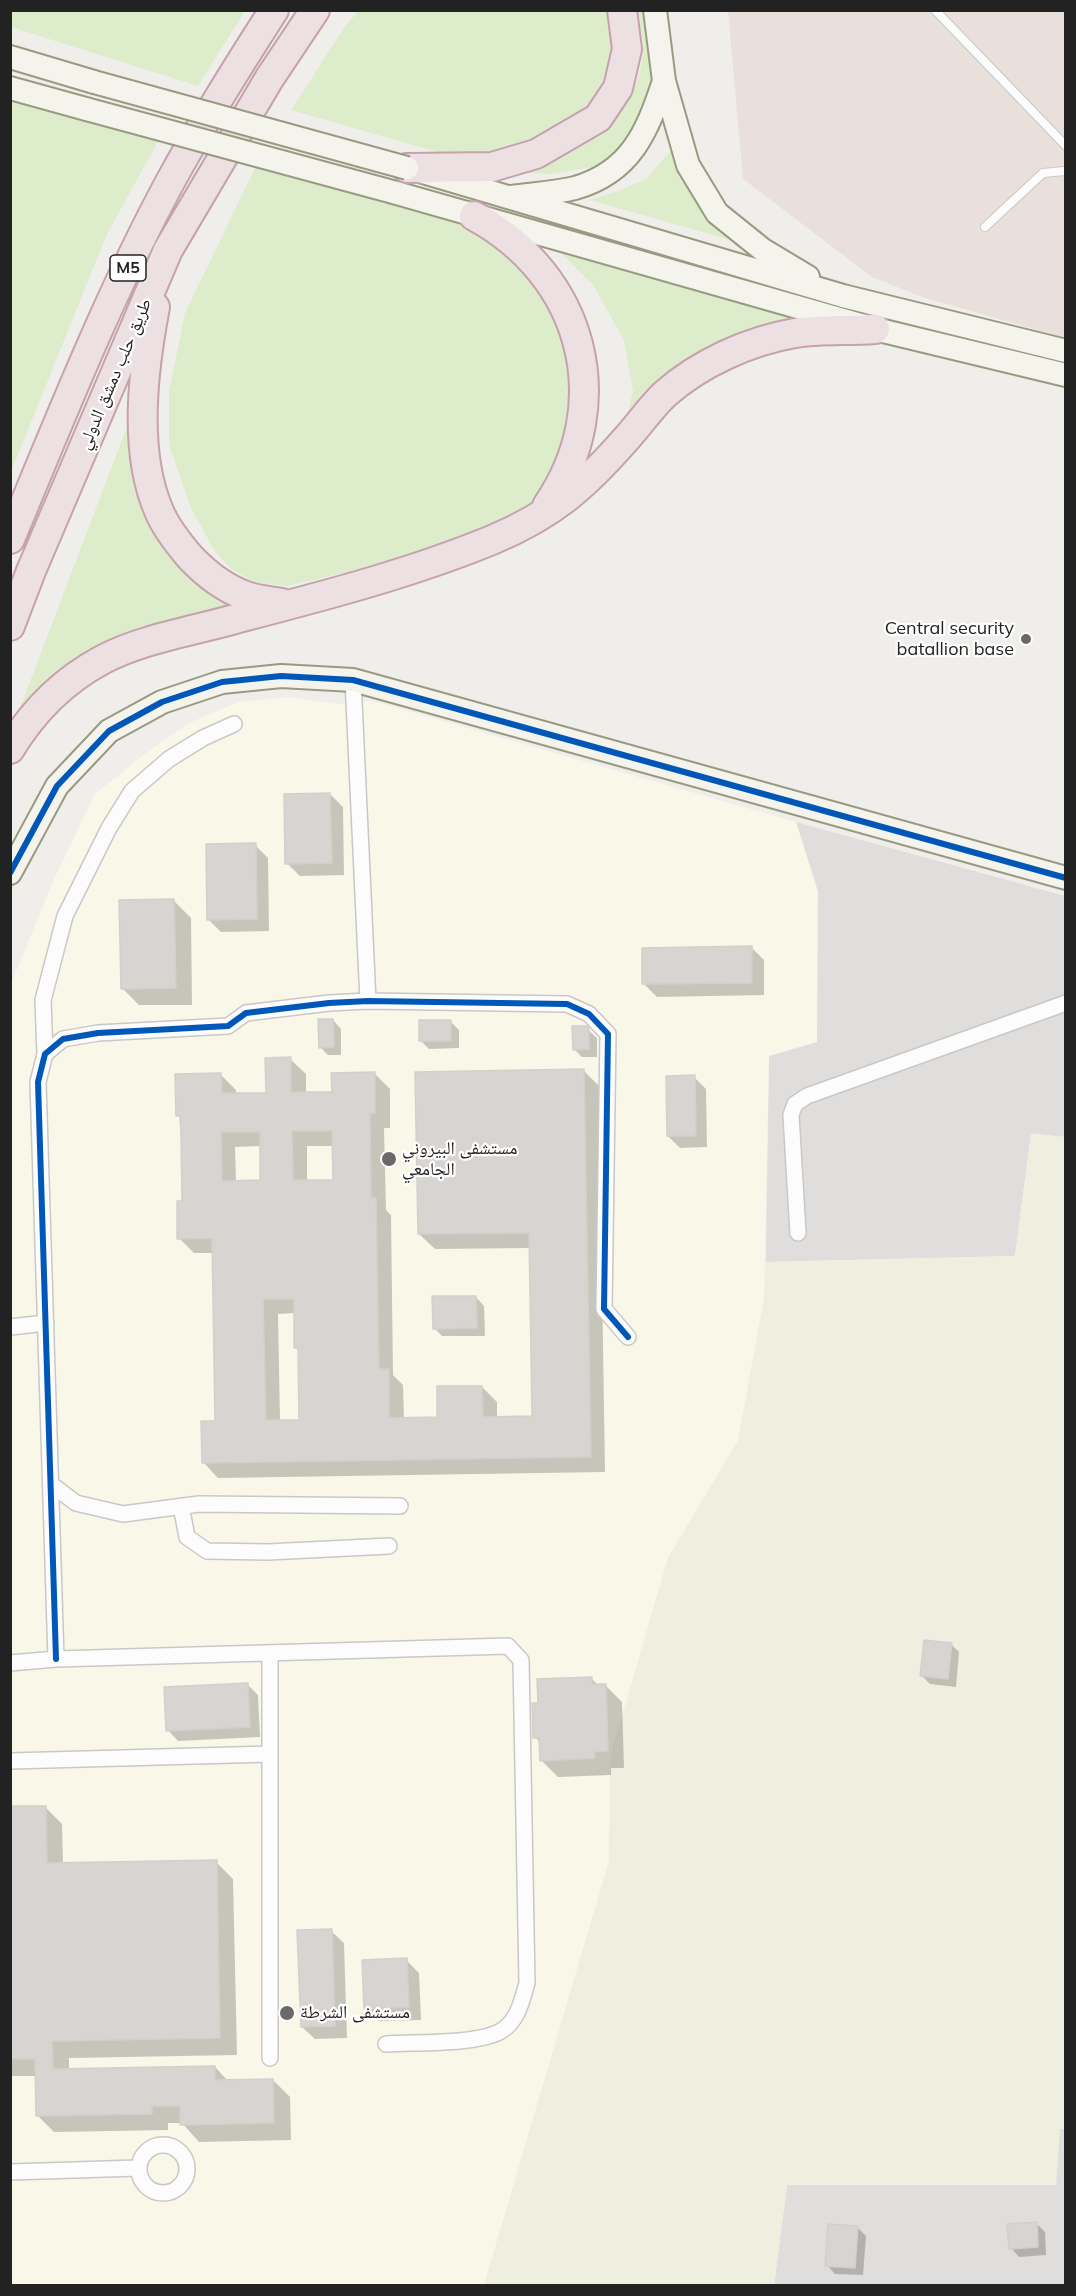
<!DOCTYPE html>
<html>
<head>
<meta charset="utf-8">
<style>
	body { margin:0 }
	#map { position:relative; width:1076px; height:2296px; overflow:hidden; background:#f0eeeb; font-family:Mulish,sans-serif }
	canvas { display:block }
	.frame { position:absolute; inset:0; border:12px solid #222; pointer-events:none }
</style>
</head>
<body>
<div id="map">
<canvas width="1076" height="2296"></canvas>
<div class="frame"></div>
</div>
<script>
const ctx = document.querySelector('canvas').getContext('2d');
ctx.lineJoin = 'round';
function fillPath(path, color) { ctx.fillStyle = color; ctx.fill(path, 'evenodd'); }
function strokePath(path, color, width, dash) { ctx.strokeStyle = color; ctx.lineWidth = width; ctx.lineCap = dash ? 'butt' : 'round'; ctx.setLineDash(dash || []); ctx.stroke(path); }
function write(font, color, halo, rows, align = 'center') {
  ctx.font = font + ' Mulish,"Noto Naskh Arabic",sans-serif'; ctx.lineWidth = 4.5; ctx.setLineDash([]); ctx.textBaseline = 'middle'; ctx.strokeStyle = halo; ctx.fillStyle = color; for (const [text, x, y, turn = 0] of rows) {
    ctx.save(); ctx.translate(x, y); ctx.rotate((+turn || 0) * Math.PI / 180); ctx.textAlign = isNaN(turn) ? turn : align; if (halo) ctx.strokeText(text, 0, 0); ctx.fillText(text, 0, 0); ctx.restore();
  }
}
fillPath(new Path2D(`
	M796 822 1065 896V1137L1031 1134 1015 1256 766 1262 769 1056 818 892Z
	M1060 2128 1065 2129V2285L774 2286 787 2185H1056Z`), '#dfdedc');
fillPath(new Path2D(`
	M290 697 337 704 373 701 796 822 818 892 817 1042 769 1056 764 1299 738 1441 668 1558 610 1758 609 1861 484 2285 11 2286V984L53 881 95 794 149 751 189 723 239 702Z`), '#f8f7e8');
fillPath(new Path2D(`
	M728 11H1065V338L922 297 872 277 743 179Z`), '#eae0db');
fillPath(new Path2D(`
	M1031 1133 1065 1137 1066 2129H1060L1056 2185H787L774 2285 484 2286 609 1861 610 1758 668 1558 738 1441 764 1299 766 1262 1015 1256Z`), '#efefdf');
fillPath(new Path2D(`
	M11 10H245V11L198 86 11 27Z
	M358 11H611L616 48 606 84 589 110 528 144 490 155 444 154 291 110 344 28Z
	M637 11H655L663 58 623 156 593 167 550 174 503 172C569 156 636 130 643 52 645 39 639 23 637 11Z
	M11 97 161 136 107 234 11 472Z
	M688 131 708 193 763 249 589 200 618 191 646 179Z
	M258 162 471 223 526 261 594 391 529 516 389 562 287 586 254 582 230 568 214 550 191 508 169 445V391L185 313Z
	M557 249 817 322 755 335 620 445 633 391 624 340 593 285Z
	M141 390 142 450 213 587 229 610 129 637 10 734Z`), '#ddeccb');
fillPath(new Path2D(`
	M330 794 343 807 344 875 300 876 287 863Z
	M255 845 268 858 269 931 221 932 208 919Z
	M174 901 191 918 192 1005H139L122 988Z
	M751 947 764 960V995L657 997 644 984Z
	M333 1020 341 1029V1055H328L320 1047Z
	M450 1021 459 1030V1048L429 1049 421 1041Z
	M586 1028 597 1038V1057H582L574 1049Z
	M290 1059 306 1074V1094L333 1093 374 1073 390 1089V1128H384L386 1210 391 1215 393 1375 403 1385 404 1419H439L482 1387 497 1402V1418L533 1417 530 1248 435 1249 419 1234 584 1071 599 1086 605 1472 218 1478 203 1462 216 1422 214 1253H194L179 1238 183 1202 182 1120 178 1115 221 1075 236 1090V1095L267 1094ZM261 1146 262 1182H236L235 1147ZM307 1146H333L334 1181H307ZM295 1313 296 1348 299 1351 300 1421H280L278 1314Z
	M694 1077 706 1089 707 1147 680 1148 668 1136Z
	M476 1297 484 1306 485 1336H442L434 1328Z
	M951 1644 959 1652 956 1687 930 1684 921 1675Z
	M591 1678 598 1685H605L622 1702 624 1768H611V1775L558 1777 541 1760V1743L535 1737 539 1704Z
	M247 1684 258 1695 260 1737 178 1741 168 1730Z
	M45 1807 62 1824 63 1865 216 1862 233 1879 237 2055 69 2058V2070L215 2067 228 2081 273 2080 290 2097 291 2140 199 2142 182 2123H168V2130L54 2132 37 2115V2076H10V1808Z
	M331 1931 344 1943 347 2038 315 2039 302 2027Z
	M406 1960 419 1973 421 2020 378 2021 365 2008Z
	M1036 2223 1045 2232 1046 2255 1019 2257 1011 2248Z
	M857 2227 866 2236 863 2275 835 2274 827 2265Z`), '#0003');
const building = new Path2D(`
	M330 793 332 863 285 864 284 794Z
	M256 843 257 919 207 920 206 844Z
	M174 899 176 988 121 989 119 900Z
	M752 946V983L642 984V948Z
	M318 1019H333L334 1047 319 1048Z
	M419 1020H451V1041H419Z
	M572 1026H587L589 1028V1049L573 1050Z
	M291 1057V1092H332L331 1073 375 1072V1113H370L371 1198H376L379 1369H389V1418L437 1417V1386H482L483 1417 532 1416 529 1233 418 1234 415 1072 584 1069 591 1457 202 1463 201 1421H215L212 1238 177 1239V1201H182L181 1133 180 1116H176L175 1074 221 1073 222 1093H266L265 1058ZM292 1131H332L333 1180H293ZM221 1132H260V1180L222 1181ZM263 1299H294V1348H298L299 1420H266Z
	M695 1075 696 1136H667L666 1076Z
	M432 1296H476L477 1328 433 1329Z
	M924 1640 952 1643 948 1679 920 1676Z
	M592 1677V1684H606L608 1751 594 1752 595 1758 540 1761 539 1738H533L532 1703H538L537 1679Z
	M248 1683 250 1727 166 1731 164 1687Z
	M10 1806H46L47 1863 217 1860 220 2038 52 2041 53 2069 215 2066V2080L273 2079 274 2123 180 2125V2106H152V2114L36 2116 35 2059H10Z
	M332 1929 335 2026 301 2027 297 1930Z
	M407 1958 409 2007 364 2009 362 1960Z
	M1037 2222 1038 2247 1009 2249 1007 2224Z
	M828 2224 858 2226 855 2268 825 2266Z`);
fillPath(building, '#d7d4d2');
strokePath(building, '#d3d0cc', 1.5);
const lane = new Path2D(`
	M935 10 1066 146
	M985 227 1043 173 1064 171 1066 172`);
const street = new Path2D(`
	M353 680 368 1001
	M45 1054 43 1000 65 916 109 828 132 791 169 759 203 738 234 724
	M798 1233 791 1115 795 1104 807 1096 1066 1003
	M10 1327 46 1323
	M52 1485 76 1503 123 1514 199 1504 400 1506
	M181 1506 187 1537 207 1551 268 1552 389 1546
	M56 1659 38 1082 45 1054 63 1039 98 1033 228 1026 246 1013 329 1003 368 1001 567 1004 589 1014 608 1034 604 1309 628 1337
	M10 1663 56 1659 508 1646 521 1660 527 1983C522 2000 518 2021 501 2031 476 2045 416 2042 386 2044
	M10 1761 270 1754
	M270 2058V1653
	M139 2169a24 24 0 1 1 48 0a24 24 0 1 1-48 0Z
	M10 2172 138 2168`);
const secondary = new Path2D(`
	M655 10 664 81 688 165 717 213 763 250 808 277
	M10 57 94 82
	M10 88 86 109
	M423 172 843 296 1066 351
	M393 192 875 329 1066 375
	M511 197C532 194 555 193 575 188 631 172 647 132 664 81
	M10 873 57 786 109 731 162 702 222 682 281 676 353 680 1066 878`);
const highway = new Path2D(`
	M407 168 492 167 536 154 598 118 618 88 627 49 622 10
	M474 216C583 275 618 402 547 506
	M155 307C143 370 133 451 159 511 166 528 178 543 190 557 205 573 224 588 246 596 257 600 270 601 282 603
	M10 539C60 419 108 297 170 182 202 123 238 66 274 10
	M10 626 31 571 168 250 269 79 315 10
	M10 749C33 711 63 681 102 660 141 639 193 631 235 619 323 596 409 574 492 540 552 515 584 487 626 439 639 425 651 407 665 394 700 363 749 341 795 333 820 329 849 331 875 329`);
strokePath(lane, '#c9c8c7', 10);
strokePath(street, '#c9c8c7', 18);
strokePath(secondary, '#999a82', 26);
strokePath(highway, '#c5a2ac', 32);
strokePath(lane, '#fdfcfc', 8);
strokePath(street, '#fdfcfc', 15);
strokePath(secondary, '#f4f4ed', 22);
strokePath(highway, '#ece0e2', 28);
const secondaryBridge = new Path2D(`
	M94 82 407 168
	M86 109 393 192`);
strokePath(secondaryBridge, '#999a82', 26, []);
strokePath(secondaryBridge, '#f4f4ed', 22);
strokePath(new Path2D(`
	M10 873 57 786 109 731 162 702 222 682 281 676 353 680 1066 878
	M56 1659 38 1082 45 1054 63 1039 98 1033 228 1026 246 1013 329 1003 368 1001 567 1004 589 1014 608 1034 604 1309 628 1337`), '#0057b8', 6);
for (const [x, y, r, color] of [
	[1026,639,6,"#6a6968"],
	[389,1159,8,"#6a6968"],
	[287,2013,8,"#6a6968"]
]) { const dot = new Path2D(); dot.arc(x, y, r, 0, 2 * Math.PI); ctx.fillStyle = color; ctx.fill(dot); strokePath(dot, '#fff', 2); }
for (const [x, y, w] of [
	[128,268,36]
]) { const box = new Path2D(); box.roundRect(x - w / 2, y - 13, w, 26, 4.5); ctx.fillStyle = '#fff'; ctx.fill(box); strokePath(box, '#222', 1.5); }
write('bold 16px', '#222', null, [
	["M5",128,268]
]);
write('18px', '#222', '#fff', [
	["طريق حلب دمشق الدولي",115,374,-67]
]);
write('18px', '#222', '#fff', [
	["Central security",1014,629,"right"],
	["batallion base",1014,650,"right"],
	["مستشفى البيروني",402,1149],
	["الجامعي",402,1170],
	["مستشفى الشرطة",300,2013]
], 'left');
</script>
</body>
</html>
